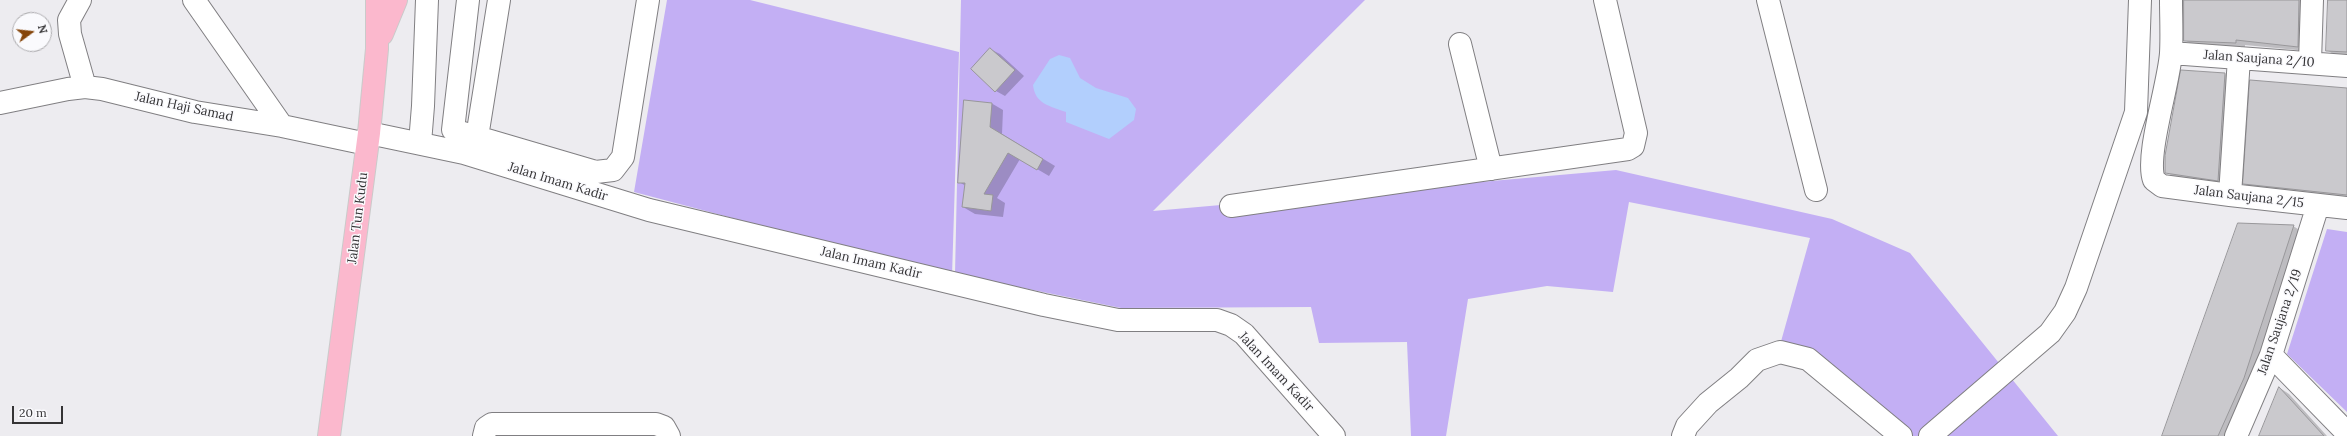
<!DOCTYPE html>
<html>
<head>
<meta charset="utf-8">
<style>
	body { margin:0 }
	#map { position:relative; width:2347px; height:436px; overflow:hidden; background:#edecf0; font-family:Lora,serif }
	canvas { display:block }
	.north { position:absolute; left:12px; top:12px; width:40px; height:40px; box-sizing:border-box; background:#fafafd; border:1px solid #abaaad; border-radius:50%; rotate:75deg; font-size:11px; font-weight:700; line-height:16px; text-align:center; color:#343335 }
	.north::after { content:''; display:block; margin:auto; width:14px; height:18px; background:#85450a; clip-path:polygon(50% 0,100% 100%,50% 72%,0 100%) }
	.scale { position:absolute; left:12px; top:406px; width:51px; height:18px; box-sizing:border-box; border:2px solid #343335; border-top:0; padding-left:5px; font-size:12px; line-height:14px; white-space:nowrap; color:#343335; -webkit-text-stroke:3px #fafafd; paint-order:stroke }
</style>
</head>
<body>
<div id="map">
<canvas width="2347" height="436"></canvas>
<div class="north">N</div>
<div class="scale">20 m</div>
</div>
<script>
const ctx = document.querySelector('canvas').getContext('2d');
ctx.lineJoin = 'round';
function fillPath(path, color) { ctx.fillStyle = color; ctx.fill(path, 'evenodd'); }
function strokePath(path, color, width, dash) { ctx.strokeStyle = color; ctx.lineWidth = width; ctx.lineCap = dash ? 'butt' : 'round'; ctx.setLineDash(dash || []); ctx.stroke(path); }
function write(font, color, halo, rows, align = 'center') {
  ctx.font = font + ' Lora,serif'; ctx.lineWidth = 3; ctx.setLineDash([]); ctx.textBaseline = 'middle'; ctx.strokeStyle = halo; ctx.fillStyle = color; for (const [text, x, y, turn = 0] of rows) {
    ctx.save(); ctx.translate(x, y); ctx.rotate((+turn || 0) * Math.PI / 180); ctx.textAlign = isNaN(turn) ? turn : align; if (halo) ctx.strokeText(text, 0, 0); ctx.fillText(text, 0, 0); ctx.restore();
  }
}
fillPath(new Path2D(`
	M667 0H750L959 52 952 276 634 192Z
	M961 0H1365L1153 211 1616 170 1832 219 1910 253 2058 436H1911L1780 345 1810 238 1629 202 1613 292 1547 286 1468 299 1446 436H1411L1407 342 1319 343 1311 307 1121 308 955 274Z
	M2327 229 2347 232V412L2287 354Z`), '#c3aff4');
fillPath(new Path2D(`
	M1059 55 1070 58 1080 78 1096 88 1128 98 1136 109 1134 120 1109 139 1066 122V112C1050 106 1035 104 1033 85L1050 59Z`), '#b2cffd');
fillPath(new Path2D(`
	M2185 0H2309L2307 51 2245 45V48L2194 46 2185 40Z
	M2329 0H2347V56H2336L2327 50Z
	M990 49 1000 54 1024 76 1005 96 996 91Z
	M2182 71 2225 74 2235 80 2228 186 2176 178 2166 172Z
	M2347 89V200L2254 189 2244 183Z
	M991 103 1003 110 1002 134 1055 166 1049 176 1020 159 997 198 1005 203 1003 217 975 214 963 207 966 186 959 182Z
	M2293 226 2303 232 2254 383 2230 436H2164Z
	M2280 388 2289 394 2327 436H2259Z`), '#0003');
const building = new Path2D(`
	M2184 0H2299L2298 47 2236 40V43L2184 41Z
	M2328 0H2347V52L2326 51Z
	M990 48 1015 70 995 92 971 69Z
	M2181 70 2225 73 2218 181 2165 173V156Z
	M2250 80 2347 88V195L2243 184Z
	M964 100 992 103 990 127 1043 159 1037 170 1008 153 984 194 993 195 991 211 962 207 965 183H958Z
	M2238 223 2294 225 2244 378 2218 436H2162Z
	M2279 387 2324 436H2259Z`);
fillPath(building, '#cac9cd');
strokePath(building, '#98979a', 1);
const minor = new Path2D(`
	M80 0 69 20 70 34 85 87
	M194 0 282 126
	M468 0 453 130 596 172 613 170 623 157 648 0
	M1768 0 1816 190
	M2171 0C2171 17 2172 35 2171 53 2169 84 2145 156 2154 180L2162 186 2230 195 2347 208
	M1460 44 1491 169
	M2171 53 2347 66
	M2310 62 2312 0
	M0 103 68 89 85 87 102 89 195 112 282 126 367 144
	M369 133 464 153 649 210 1044 305 1118 320H1217L1231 325 1244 334 1334 436
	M477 137 499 0
	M420 143 423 106 427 0
	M2230 195 2239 58
	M1231 206 1628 149 1633 146 1636 133 1605 0
	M2271 355 2347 433
	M484 436 486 428 492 424H656L664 427 669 436
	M1683 436 1687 426 1708 403 1739 378 1757 360 1780 352 1808 359 1901 436
	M1930 436 2050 333 2065 312 2076 288 2136 112 2140 0
	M2236 436 2271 355 2318 205`);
const major = new Path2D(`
	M382 34 396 0
	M329 436 369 133 377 49V0`);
strokePath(minor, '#807f82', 24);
strokePath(major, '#cacaca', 24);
strokePath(minor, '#fff', 22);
strokePath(major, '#fbb8cd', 22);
write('13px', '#343335', '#fafafd', [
	["Jalan Saujana 2/10",2259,59,4],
	["Jalan Haji Samad",184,107,12],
	["Jalan Imam Kadir",558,182,17],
	["Jalan Saujana 2/15",2249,197,7],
	["Jalan Tun Kudu",358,218,-83],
	["Jalan Imam Kadir",871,263,13],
	["Jalan Saujana 2/19",2280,322,-71],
	["Jalan Imam Kadir",1276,372,47]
]);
</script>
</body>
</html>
